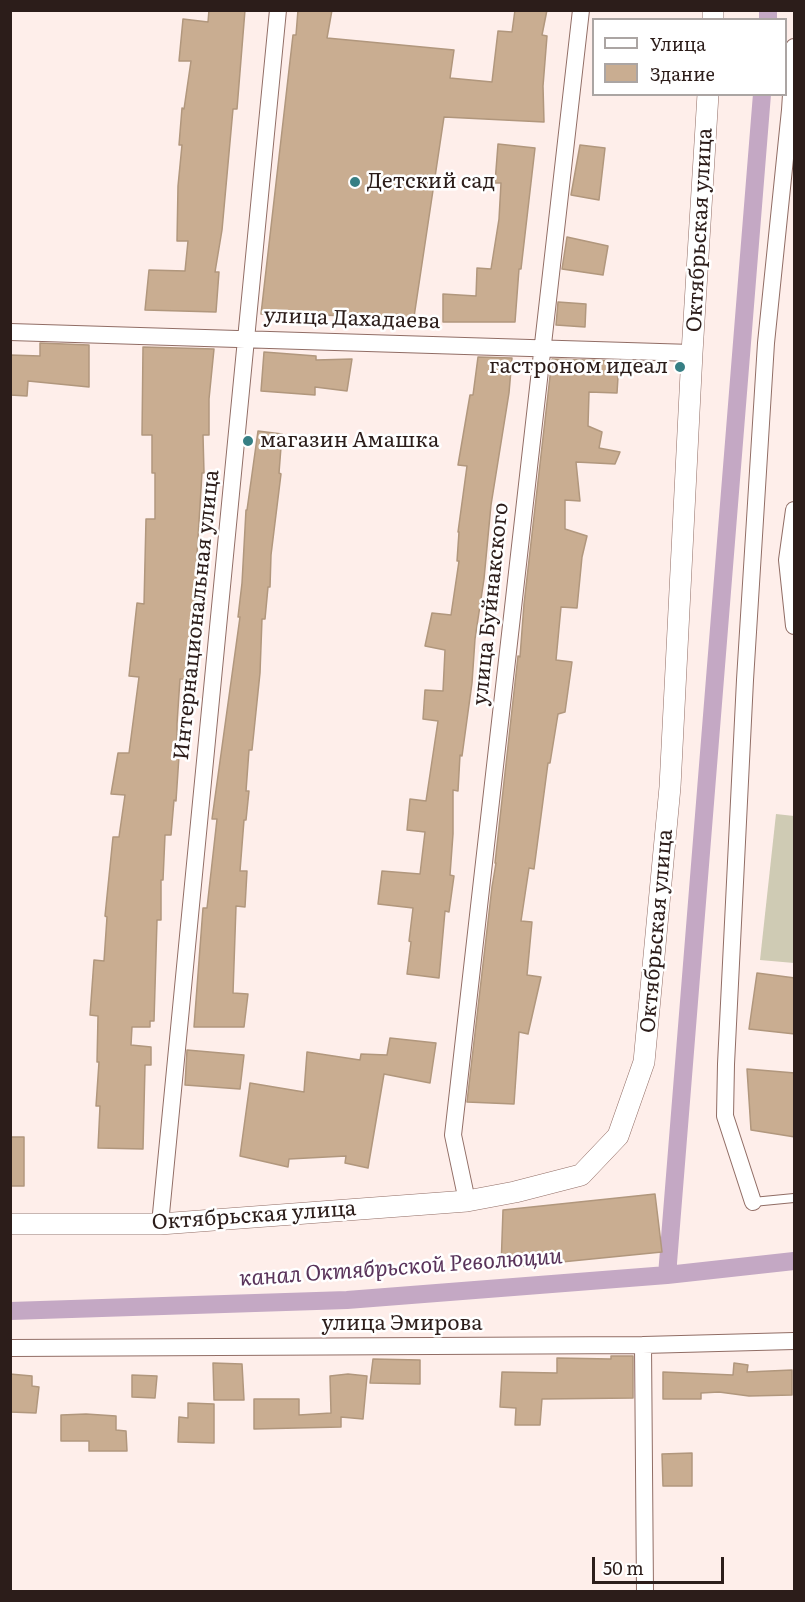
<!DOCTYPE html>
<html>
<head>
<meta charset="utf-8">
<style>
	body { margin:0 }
	#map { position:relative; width:805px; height:1602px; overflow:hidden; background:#feeeea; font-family:Literata,serif }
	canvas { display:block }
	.frame { position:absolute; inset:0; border:12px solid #2c1d1a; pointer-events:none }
	.legend { position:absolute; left:592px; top:18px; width:195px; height:78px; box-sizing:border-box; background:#fff; border:2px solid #aba5a3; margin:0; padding:8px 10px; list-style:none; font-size:18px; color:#2c1d1a }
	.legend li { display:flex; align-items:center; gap:12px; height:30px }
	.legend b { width:30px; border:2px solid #aba5a3 }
	.scale { position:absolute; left:592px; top:1557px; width:132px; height:27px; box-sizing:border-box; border:3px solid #2c1d1a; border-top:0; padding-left:8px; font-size:18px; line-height:21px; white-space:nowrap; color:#2c1d1a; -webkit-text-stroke:4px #fff; paint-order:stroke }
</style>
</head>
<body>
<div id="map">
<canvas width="805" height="1602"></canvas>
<div class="frame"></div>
<ul class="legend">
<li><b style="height:8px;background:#fff"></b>Улица</li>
<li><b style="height:16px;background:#c9ad91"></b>Здание</li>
</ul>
<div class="scale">50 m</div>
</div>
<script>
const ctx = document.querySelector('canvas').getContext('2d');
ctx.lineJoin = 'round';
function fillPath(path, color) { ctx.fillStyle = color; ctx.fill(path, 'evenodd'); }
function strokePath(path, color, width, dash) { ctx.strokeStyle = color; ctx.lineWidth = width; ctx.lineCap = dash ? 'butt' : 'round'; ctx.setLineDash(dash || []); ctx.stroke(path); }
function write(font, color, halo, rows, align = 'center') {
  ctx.font = font + ' Literata,serif'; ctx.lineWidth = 5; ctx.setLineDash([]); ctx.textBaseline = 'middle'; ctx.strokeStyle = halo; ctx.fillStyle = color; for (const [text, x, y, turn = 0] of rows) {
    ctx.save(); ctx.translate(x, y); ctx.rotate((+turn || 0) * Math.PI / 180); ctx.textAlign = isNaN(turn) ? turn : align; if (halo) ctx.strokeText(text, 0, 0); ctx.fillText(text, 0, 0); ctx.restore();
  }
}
fillPath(new Path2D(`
	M776 814 794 816V963L760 960Z`), '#cfcbb4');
strokePath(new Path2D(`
	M768 20V10
	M667 1275 762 94
	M10 1311 347 1300 667 1275 794 1261`), '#c4a8c4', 18);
const building = new Path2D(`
	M209 10H245L237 109H233L222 230 215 272H219L216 312 145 310 149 270 185 271 188 241H177L178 186 182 145H179L182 108 184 109 191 61H179L183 19 208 22Z
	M298 10H332L327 38 454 50 450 78 492 82 498 31 512 32 515 10H547L542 35 547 36 543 86 544 122 444 117 414 317 261 314 293 35H296Z
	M498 144 535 148 521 269H519L515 322H443V294L476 296 477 268 491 269 499 219 501 183H495Z
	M580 145 605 148 599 200 571 195Z
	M567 237 608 246 603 275 562 269Z
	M558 302 586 304 585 327 556 325Z
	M40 343 89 345V387L28 381 27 396 10 395V355L40 356Z
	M143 347 214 349 209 399V435H203L204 473H202L196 570V601H194L188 679H180L177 724V756H179L176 801 174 800 171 835H165L163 880H161V920H157L154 1021H150V1027H132L131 1045 151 1047V1065H145L143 1149 98 1148 100 1106H96L99 1062H97L98 1016 90 1015 94 960 104 961 107 917 105 916 113 837H119L125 795 111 794 118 753H129L139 677 129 676 137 603 144 604 146 519H155V473H152V435H142Z
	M264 352 316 356V360L352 359 347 391 315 387V395L261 391Z
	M478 357 512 358 509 393 491 505 484 579 475 639 472 683 462 756 460 755 458 791 453 790V834L450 875 454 876 449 912 445 911 439 978 407 974 411 942 409 941 413 908 378 904 382 871 420 874 425 832 407 830 410 799 426 801 438 721 423 719 425 690 443 691 445 650 425 646 432 613 451 615 459 561H457L459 532H458L467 466 458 465 470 395H473Z
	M552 359 619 361 617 393 589 392 588 426 602 432 599 448 620 452 615 464 576 462 580 501 565 500V529L587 536 582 557 577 608 561 607 556 660 572 662 565 712 558 714 550 763H548L534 869 529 868 521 921 532 922 527 975 541 977 528 1034 519 1032 514 1104 467 1102 492 887 496 863H495L518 656 520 657 524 604Z
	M258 431 282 434 279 473 281 474 271 555 270 587H268L265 619H262L260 673 252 750H249L246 791H249L246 820H244L240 871H247L245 907 236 906 233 993 248 994 244 1027H194L203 908H207L217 819H212L240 617H238L242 583 246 510H247Z
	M757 973 795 978V1034L749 1029Z
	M390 1038 436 1043 430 1083 384 1074 368 1168 345 1163 346 1156 289 1159 288 1167 240 1156 250 1083 304 1092 307 1052 360 1060 361 1054 387 1055Z
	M187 1050 244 1055 240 1089 185 1085Z
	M747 1069 795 1073V1137L751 1130Z
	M10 1137H24V1186H10Z
	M655 1194 662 1252 501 1268 503 1210Z
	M611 1356H633V1398L542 1399 540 1425H515L516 1408 500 1407 502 1372 557 1373V1358L611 1359Z
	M373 1359 420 1360V1384L370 1383Z
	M213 1363 242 1364 244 1400H214Z
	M734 1363 748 1365 747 1372 792 1370V1395L749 1396 719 1392 701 1393V1399H663V1372L733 1375Z
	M10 1374 32 1376V1386L39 1387 36 1413 10 1412Z
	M348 1374 367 1376 363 1419 341 1417V1427L254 1429V1399H299V1415L331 1413 330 1376Z
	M132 1375 157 1376 155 1398 132 1397Z
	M188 1403 214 1404V1443L178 1442 179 1417 188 1418Z
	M86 1414 116 1416V1430L126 1431 127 1451H89V1441H61V1415Z
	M692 1453V1486H663L662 1454Z`);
fillPath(building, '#c9ad91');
strokePath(building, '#b1977d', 1.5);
const service = new Path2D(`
	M753 1202 794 1198`);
const minor = new Path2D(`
	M10 332 692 353
	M794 510 787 560 794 626
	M467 1201 453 1135 581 10
	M753 1202 725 1116 726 1064 745 680 766 343 790 110 794 47
	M160 1224 278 10
	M643 1345 645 1592
	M10 1348 643 1345 794 1341`);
const tertiary = new Path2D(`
	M713 20V10
	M10 1224H160L467 1201 515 1192 581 1175 618 1136 644 1062 670 787 692 353 708 94`);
strokePath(service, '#916d65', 10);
strokePath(minor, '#916d65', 18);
strokePath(tertiary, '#916d65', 22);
strokePath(service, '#fff', 8);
strokePath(minor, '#fff', 16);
strokePath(tertiary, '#fff', 21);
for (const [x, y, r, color] of [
	[355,182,6,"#377f84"],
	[680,367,6,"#377f84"],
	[248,441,6,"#377f84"]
]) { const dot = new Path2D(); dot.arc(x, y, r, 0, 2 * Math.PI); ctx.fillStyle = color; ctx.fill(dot); strokePath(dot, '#fff', 2); }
write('21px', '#2c1d1a', '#fff', [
	["Детский сад",367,182],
	["гастроном идеал",668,367,"right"],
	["магазин Амашка",260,441]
], 'left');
write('21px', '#2c1d1a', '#fff', [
	["Октябрьская улица",700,230,-87],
	["улица Дахадаева",352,319,2],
	["улица Буйнакского",491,604,-84],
	["Интернациональная улица",197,615,-84],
	["Октябрьская улица",657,931,-85],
	["Октябрьская улица",254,1216,-4],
	["улица Эмирова",402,1324]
]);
write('italic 22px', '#59335a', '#fff', [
	["канал Октябрьской Революции",401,1268,-4]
]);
</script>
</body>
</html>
